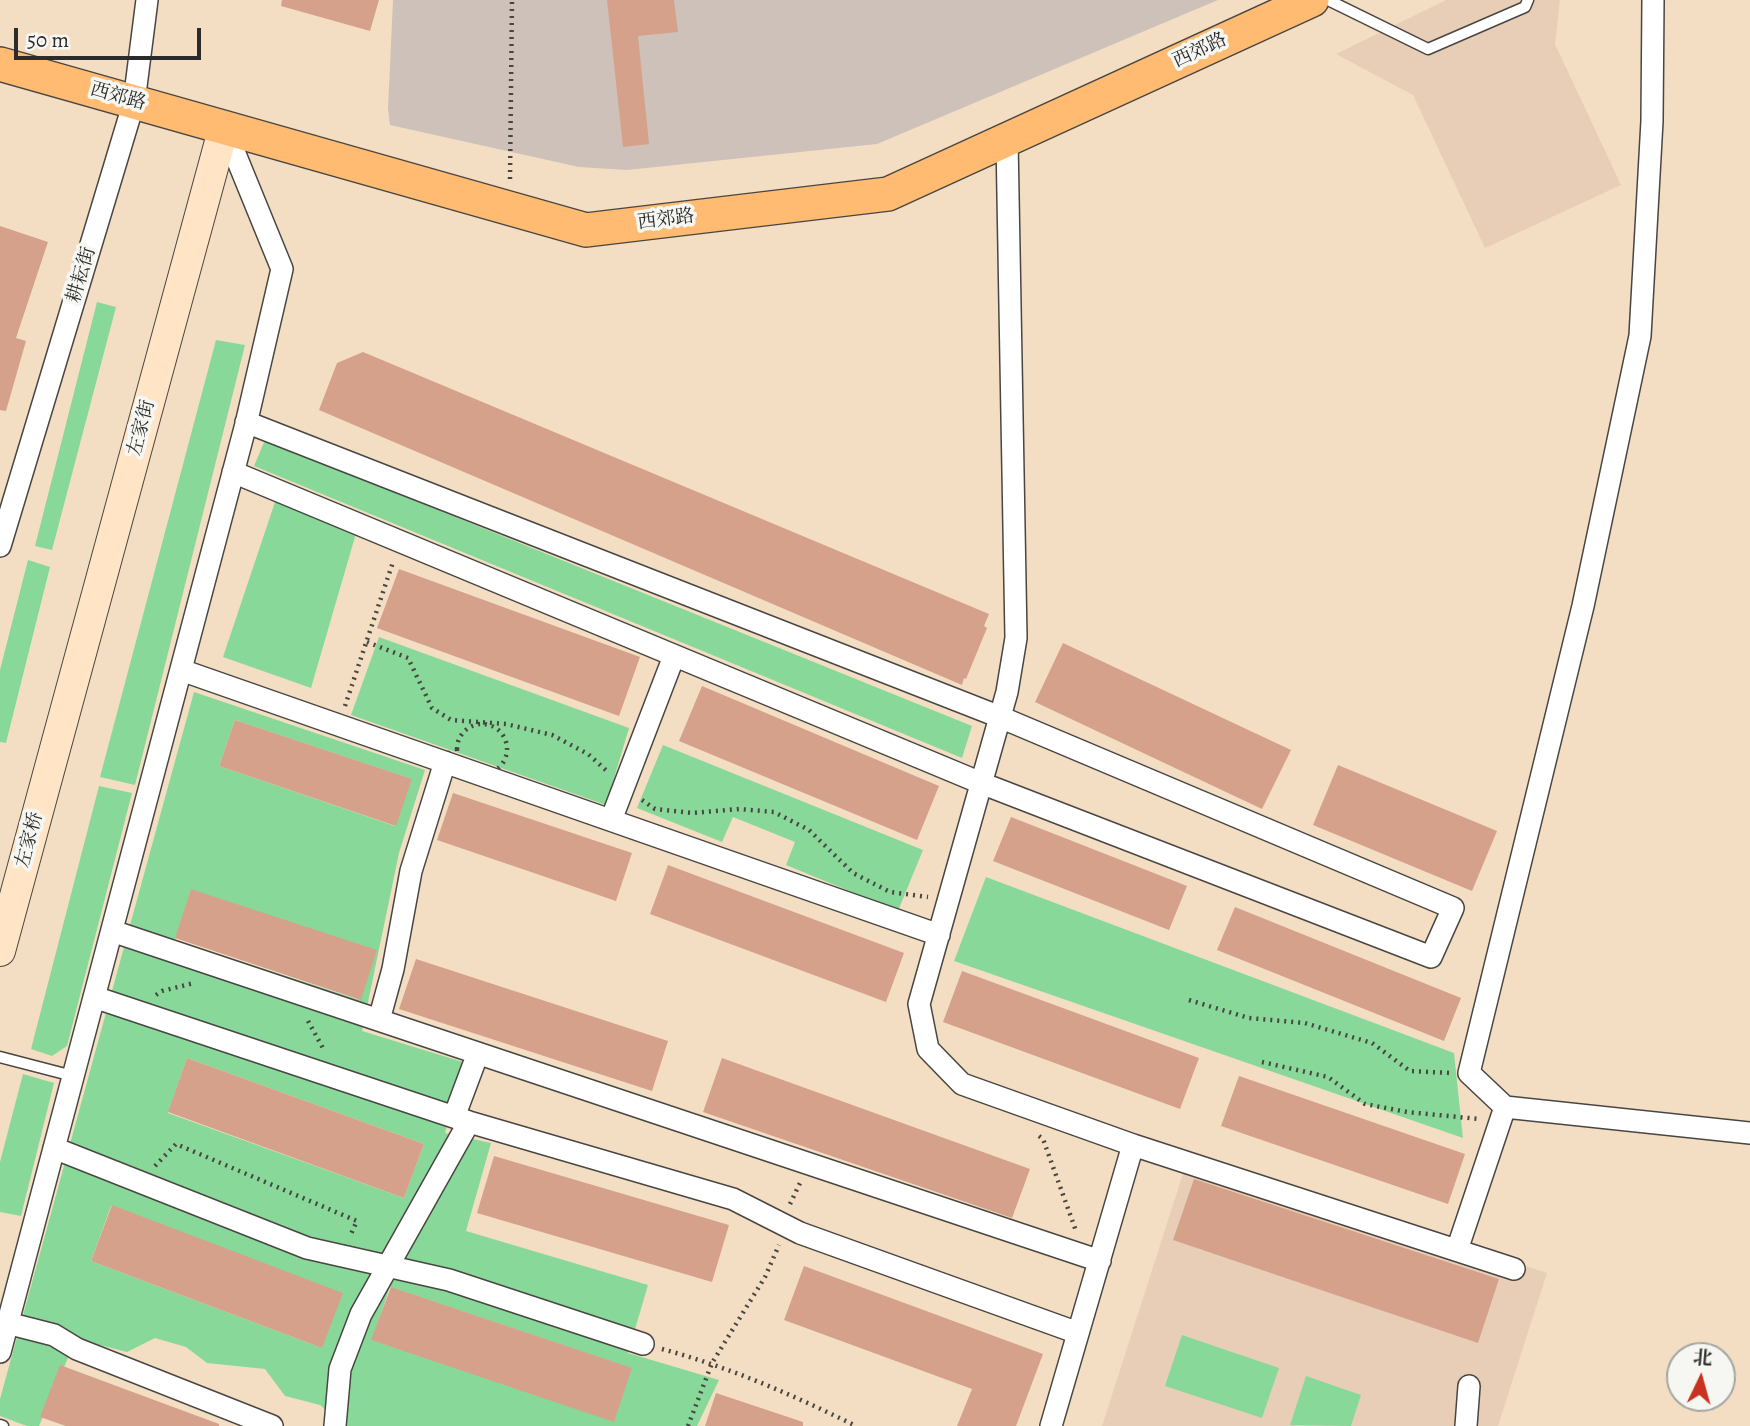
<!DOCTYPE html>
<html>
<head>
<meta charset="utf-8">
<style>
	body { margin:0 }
	#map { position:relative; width:1750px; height:1426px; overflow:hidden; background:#f3dec3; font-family:Alegreya,"Noto Serif SC",serif }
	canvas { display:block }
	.north { position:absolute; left:1666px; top:1342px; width:70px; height:70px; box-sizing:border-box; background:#f6f6f2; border:2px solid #a5a5a2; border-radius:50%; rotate:5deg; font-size:19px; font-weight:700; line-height:28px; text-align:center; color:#2b2b2b }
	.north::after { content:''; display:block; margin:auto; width:24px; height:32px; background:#c8321e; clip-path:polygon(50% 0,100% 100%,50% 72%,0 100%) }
	.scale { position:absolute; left:14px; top:28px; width:187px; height:32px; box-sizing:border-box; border:4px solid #2b2b2b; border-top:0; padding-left:9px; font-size:21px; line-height:24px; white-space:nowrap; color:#2b2b2b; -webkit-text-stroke:5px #f6f6f2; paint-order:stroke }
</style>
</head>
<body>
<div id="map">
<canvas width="1750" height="1426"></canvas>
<div class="north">北</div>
<div class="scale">50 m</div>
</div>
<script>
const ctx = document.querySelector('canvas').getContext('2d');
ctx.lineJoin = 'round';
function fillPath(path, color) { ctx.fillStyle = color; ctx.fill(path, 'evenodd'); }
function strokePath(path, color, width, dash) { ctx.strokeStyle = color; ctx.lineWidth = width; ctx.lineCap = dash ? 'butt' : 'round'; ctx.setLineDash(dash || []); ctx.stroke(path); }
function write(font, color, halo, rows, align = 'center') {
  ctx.font = font + ' Alegreya,"Noto Serif SC",serif'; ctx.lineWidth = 7; ctx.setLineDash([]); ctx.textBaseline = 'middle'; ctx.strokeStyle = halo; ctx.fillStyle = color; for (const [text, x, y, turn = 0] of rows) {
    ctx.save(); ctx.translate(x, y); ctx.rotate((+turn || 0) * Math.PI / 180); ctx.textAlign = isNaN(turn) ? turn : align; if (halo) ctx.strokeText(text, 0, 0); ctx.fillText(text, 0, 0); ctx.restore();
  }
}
fillPath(new Path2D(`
	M1446 0H1560L1555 44 1621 185 1485 248 1413 95 1336 54Z
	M1188 1158 1547 1273 1498 1426H1102Z`), '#e8ceb6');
fillPath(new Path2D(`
	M393 0H1218L877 144 627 170 579 167 390 125 388 109Z`), '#cec1b9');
fillPath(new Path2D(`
	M97 302 116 307 52 550 35 546Z
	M216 340 245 345 135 785 100 777Z
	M265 440 972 726 962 758 254 466Z
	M276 499 357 530 311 688 223 657Z
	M28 560 50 567 6 743 0 742V670Z
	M379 637 629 728 606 805 351 715Z
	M194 692 425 770 399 853 362 1031 463 1062 445 1133 491 1143 466 1231 648 1285 628 1353 719 1380 697 1426H345L320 1405 285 1396 265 1369 207 1363 186 1347 155 1338 127 1352 76 1339 39 1426H27L0 1416V1399ZM235 720 411 779 395 826 219 766ZM191 890 360 1000 175 940ZM187 1058 424 1144 404 1198 168 1113ZM111 1206H112L322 1348 91 1261ZM390 1287 631 1368 614 1421 372 1340Z
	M663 745 923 850 898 911 786 865 795 842 733 817 722 842 637 808Z
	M99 786 132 793 67 1046 52 1056 31 1049Z
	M986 877 1454 1053 1463 1138 954 961Z
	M23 1074 54 1083 21 1216 0 1212V1162Z
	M1182 1335 1279 1368 1262 1418 1165 1386Z
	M1306 1376 1361 1395 1351 1426 1290 1425Z`), '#88d999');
fillPath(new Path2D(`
	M282 0H379L370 31 281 6Z
	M607 0H674L678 32 638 36 649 144 623 147Z
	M0 226 48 242 16 338 26 341 6 411 0 410Z
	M363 352 989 614 984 626 987 628 966 679 964 678 962 685 319 410 337 363Z
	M399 569 640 657 619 716 377 628Z
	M1063 643 1291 750 1262 809 1035 702Z
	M702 686 939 786 917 840 679 741Z
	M235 720 412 779 396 826 219 766Z
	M1338 765 1497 831 1472 891 1313 825Z
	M453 793 632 853 616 901 437 840Z
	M1011 817 1187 886 1169 930 993 861Z
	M668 865 904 953 886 1002 650 914Z
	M191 889 377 950 361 1000 175 938Z
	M1235 907 1461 998 1444 1041 1217 950Z
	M416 959 668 1041 652 1091 399 1009Z
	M962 971 1199 1058 1180 1109 943 1022Z
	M187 1058 424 1144 404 1198 168 1112Z
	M722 1058 1030 1169 1012 1218 703 1112Z
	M1239 1076 1465 1154 1448 1204 1221 1126Z
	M494 1156 729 1225 712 1282 477 1213Z
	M1194 1179 1499 1279 1478 1343 1173 1240Z
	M112 1205 343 1293 322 1348 91 1261Z
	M804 1266 1043 1354 1016 1426H957L972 1389 784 1320Z
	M391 1287 632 1368 614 1422 371 1340Z
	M60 1365 219 1424V1426H66L40 1417Z
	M716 1393 803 1422V1426H705Z`), '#d5a18b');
const service = new Path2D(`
	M1328 0 1428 49 1525 7 1528 0
	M0 1057 73 1076
	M0 1425 3 1426`);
const minor = new Path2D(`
	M1653 0 1652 121 1640 336 1583 606 1469 1073 1505 1107 1750 1133
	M1007 140 1016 638 1007 692 919 1004 928 1049 962 1084 1133 1145 1051 1426
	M233 472 981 783 1431 957 1453 908 1000 717 246 422
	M0 546 134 102 147 0
	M181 670 939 935
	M611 820 674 656
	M112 931 1100 1261
	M94 997 469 1122 733 1199 800 1233 1078 1333
	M379 1020 393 969 411 871 445 762
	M454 1117 478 1053
	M1133 1145 1514 1269
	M54 1148 307 1248 449 1280 643 1344
	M1457 1250 1505 1107
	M7 1323 54 1335 77 1349 272 1426
	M0 1352 246 424 282 269 224 127
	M335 1426 340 1369 361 1314 469 1122
	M1466 1426 1469 1386`);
const secondary = new Path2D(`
	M0 951 224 127`);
const primary = new Path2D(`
	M0 64 586 230 888 194 1312 0`);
strokePath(service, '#494642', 13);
strokePath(minor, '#494642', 24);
strokePath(secondary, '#494642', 32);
strokePath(primary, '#494642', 36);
strokePath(new Path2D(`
	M510 179 512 0
	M367 642 408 658 432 708 451 720 506 724 552 735 588 754 608 772
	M345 706 393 562
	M457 749a25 25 0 1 1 50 0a25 25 0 1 1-50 0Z
	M642 800 655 809 692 813 739 809 774 812 809 830 853 873 890 892 928 897
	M156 995 162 991 194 983
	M1189 1000 1249 1018 1305 1023 1372 1043 1410 1071 1450 1073
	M308 1021 324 1050
	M1262 1062 1328 1077 1365 1104 1407 1112 1479 1119
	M1039 1136 1043 1139 1076 1231
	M155 1166 176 1144 357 1221 350 1236
	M790 1204 800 1183
	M662 1349C729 1367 793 1395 856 1426
	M688 1426 712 1363 765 1277 779 1245`), '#494642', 4.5, [2, 5]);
strokePath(service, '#fff', 10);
strokePath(minor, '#fff', 21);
strokePath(secondary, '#ffe4c6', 30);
strokePath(primary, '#ffbb71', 33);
write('19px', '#2b2b2b', '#f6f6f2', [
	["西郊路",1200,51,-25],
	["西郊路",118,97,16],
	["西郊路",666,220,-7],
	["耕耘街",82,275,-73],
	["左家街",142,428,-75],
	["左家桥",30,840,-75]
]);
</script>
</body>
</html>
